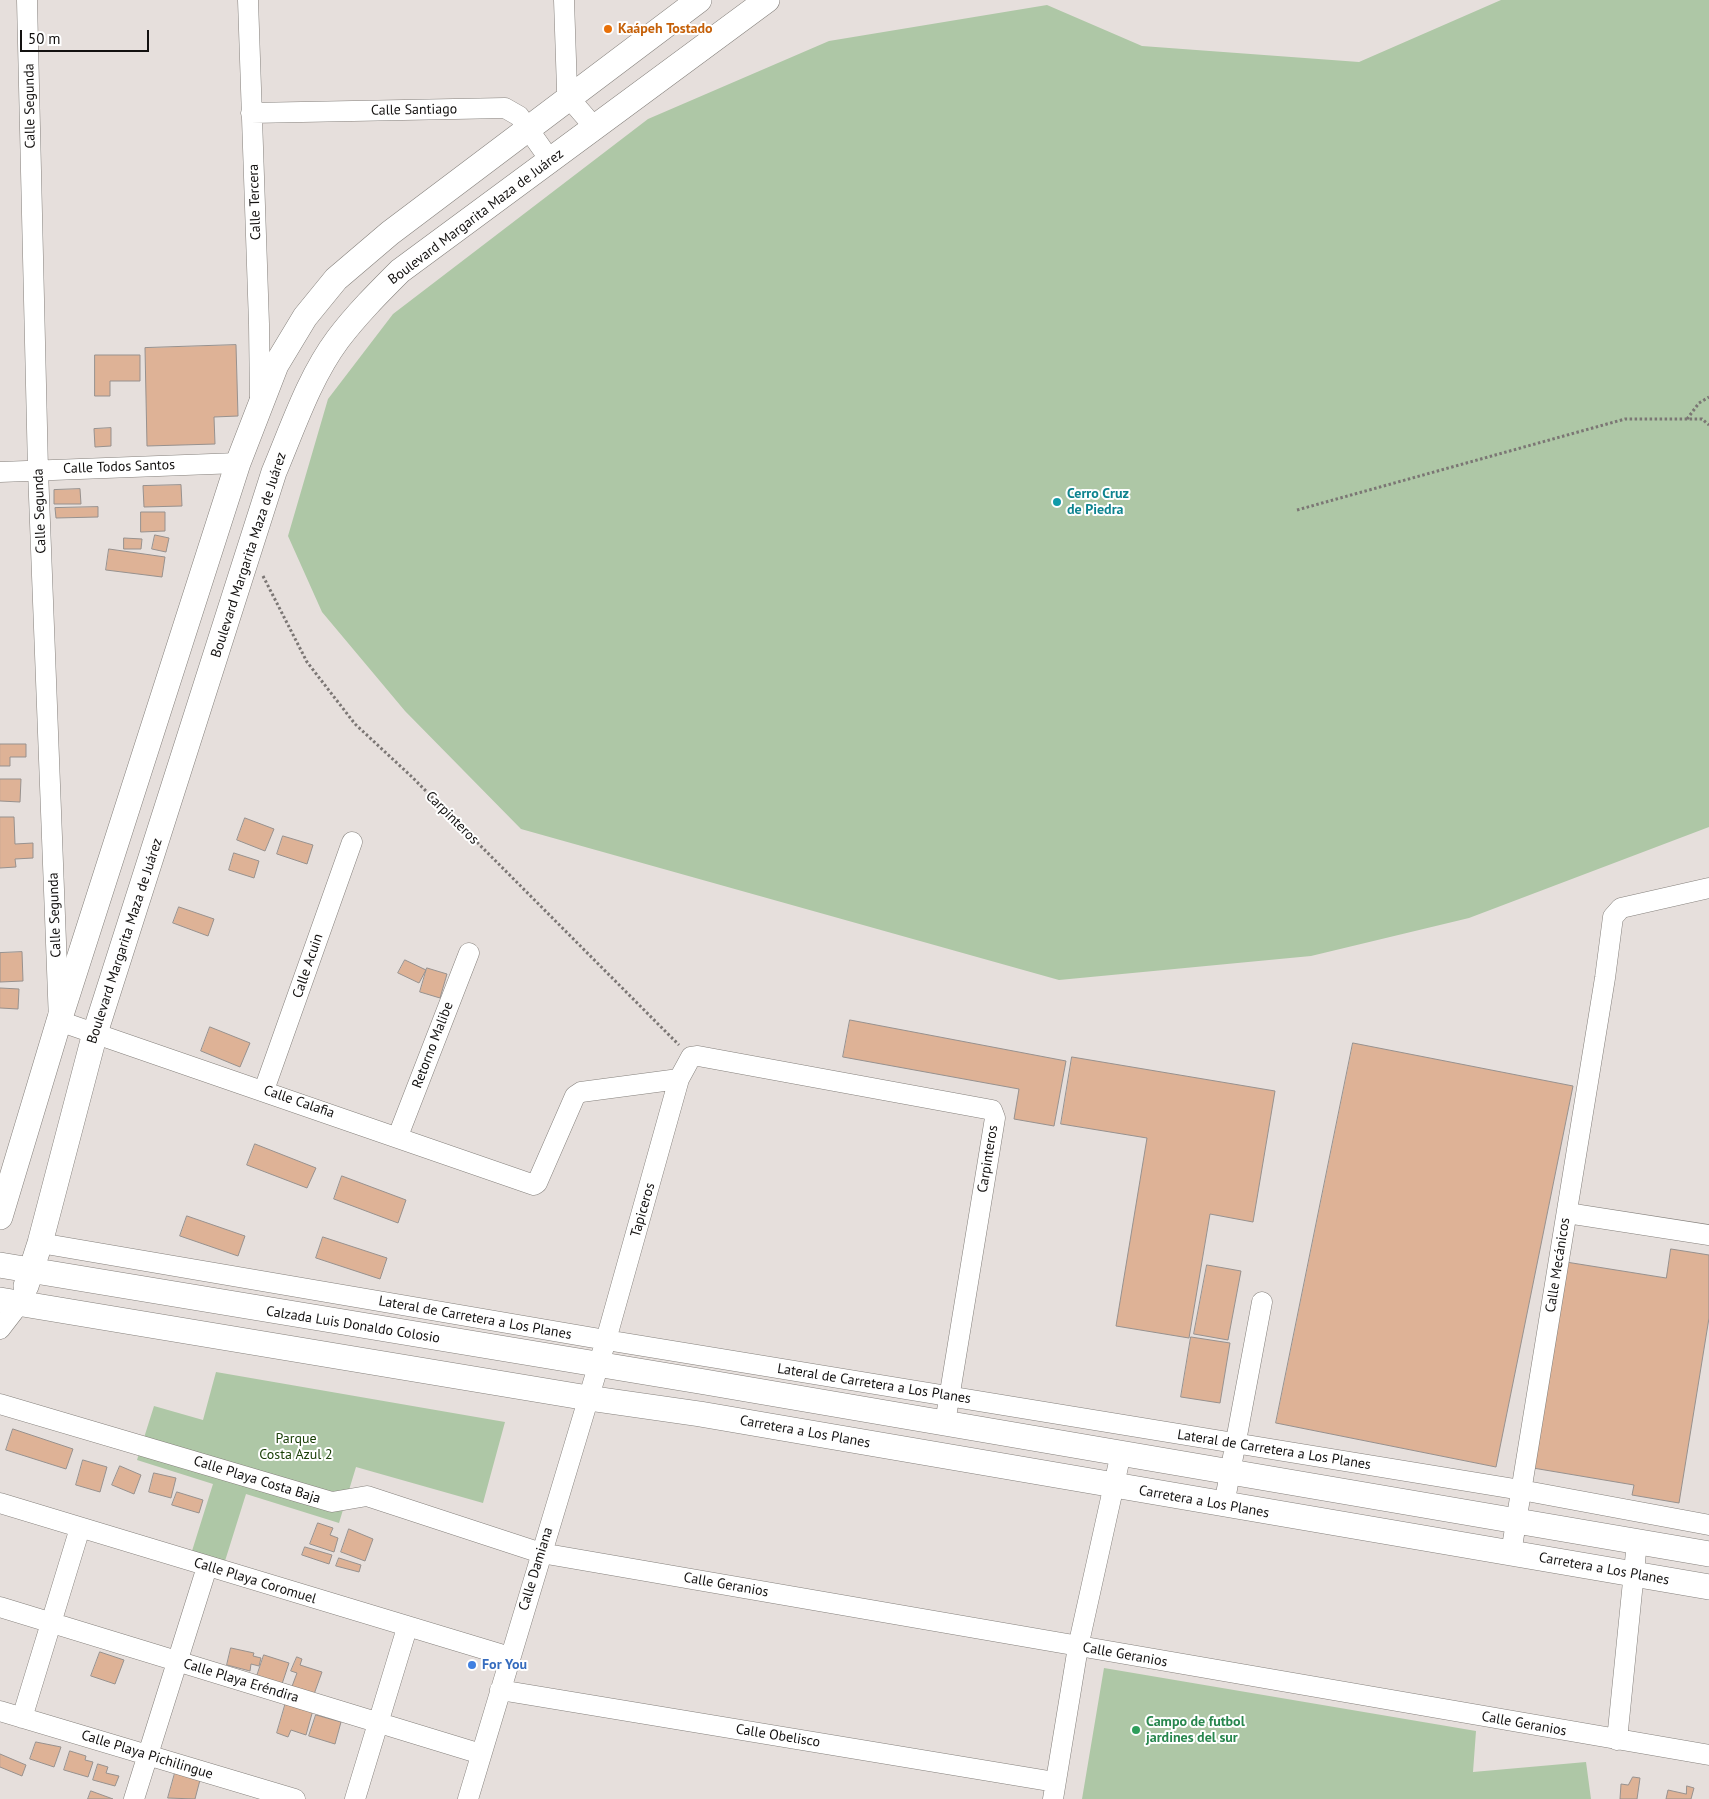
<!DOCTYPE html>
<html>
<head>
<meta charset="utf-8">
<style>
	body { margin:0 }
	#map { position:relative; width:1709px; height:1799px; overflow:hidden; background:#e6dfdc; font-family:"PT Sans",sans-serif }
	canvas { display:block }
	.scale { position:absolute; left:20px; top:30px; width:129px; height:22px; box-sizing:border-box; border:2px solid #131110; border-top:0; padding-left:6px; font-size:15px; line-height:18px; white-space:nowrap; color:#131110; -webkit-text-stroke:4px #fff; paint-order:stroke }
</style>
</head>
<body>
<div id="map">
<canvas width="1709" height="1799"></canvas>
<div class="scale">50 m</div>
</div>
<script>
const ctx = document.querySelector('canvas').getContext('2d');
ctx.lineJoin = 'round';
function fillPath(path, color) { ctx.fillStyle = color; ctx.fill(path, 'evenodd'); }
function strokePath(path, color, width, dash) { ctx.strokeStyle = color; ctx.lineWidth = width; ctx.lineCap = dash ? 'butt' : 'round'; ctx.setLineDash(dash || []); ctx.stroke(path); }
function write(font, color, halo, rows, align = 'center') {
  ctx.font = font + ' "PT Sans",sans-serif'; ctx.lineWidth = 4; ctx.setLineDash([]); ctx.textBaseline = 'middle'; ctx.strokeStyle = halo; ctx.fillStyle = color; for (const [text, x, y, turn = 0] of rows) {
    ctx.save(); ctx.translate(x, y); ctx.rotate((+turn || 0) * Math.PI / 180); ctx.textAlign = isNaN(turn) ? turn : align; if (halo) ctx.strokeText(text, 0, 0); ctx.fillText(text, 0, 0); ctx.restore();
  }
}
fillPath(new Path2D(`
	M1501 0H1709V827L1469 918 1311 956 1059 980 521 829 405 711 322 612 288 536 328 399 393 314 648 119 829 41 1047 5 1142 46 1359 62Z
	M216 1372 505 1422 483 1503 356 1467 339 1523 246 1494 225 1561 192 1551 213 1484 137 1460 154 1406 203 1420Z
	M1104 1668 1476 1731 1473 1772 1586 1762 1591 1799H1082Z`), '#aec7a6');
const building = new Path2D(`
	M236 345 238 416 214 417 215 444 147 446 145 348Z
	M95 355H140V381H110V396H95Z
	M111 428V446L95 447 94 429Z
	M181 485 182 506 144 507 143 486Z
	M80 489 81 504H54V490Z
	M98 507V517L56 518 55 508Z
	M141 512H165V531L141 532Z
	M155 535 169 538 166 552 152 549Z
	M124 538 142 539 141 549H124Z
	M109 549 165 557 162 577 106 570Z
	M0 744H26V757H10V766H0Z
	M0 779H21L20 802 0 801Z
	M0 817H14L15 844 33 843V858L15 859 16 867 0 868Z
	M245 818 274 829 265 851 237 840Z
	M283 836 313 845 307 864 277 854Z
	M234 853 259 861 254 878 229 870Z
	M179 907 214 919 208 936 173 923Z
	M22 952 23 981 0 982V953Z
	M405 960 426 970 419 983 398 973Z
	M427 968 447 974 440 998 420 992Z
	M0 988 19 989 18 1009 0 1008Z
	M850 1020 1066 1061 1054 1126 1014 1119 1019 1089 843 1057Z
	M210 1027 250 1043 240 1067 201 1051Z
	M1353 1043 1573 1086 1496 1467 1276 1423Z
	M1072 1057 1275 1091 1253 1222 1210 1214 1189 1338 1116 1326 1147 1138 1061 1124Z
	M255 1144 316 1168 307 1188 247 1165Z
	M342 1176 406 1200 398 1223 334 1199Z
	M187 1216 245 1236 238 1256 180 1236Z
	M323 1237 387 1258 380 1279 316 1258Z
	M1671 1249 1709 1255V1318L1679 1503 1632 1495 1634 1485 1533 1468 1566 1262 1666 1278Z
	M1207 1265 1241 1271 1228 1340 1194 1334Z
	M1191 1337 1230 1343 1220 1403 1181 1397Z
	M13 1429 73 1449 66 1469 6 1450Z
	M83 1460 107 1467 100 1492 76 1485Z
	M120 1466 141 1475 134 1494 112 1485Z
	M154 1473 176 1478 171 1498 149 1492Z
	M177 1492 203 1500 199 1513 172 1505Z
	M318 1523 333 1528 330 1535 338 1538 334 1552 310 1544Z
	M349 1529 373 1539 365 1561 341 1552Z
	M305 1547 332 1555 329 1564 302 1555Z
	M339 1558 361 1565 359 1572 336 1566Z
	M231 1648 254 1653 253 1656 261 1658 259 1666 251 1664 250 1671 227 1665Z
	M100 1652 124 1660 115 1684 91 1676Z
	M264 1655 289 1663 282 1684 257 1676Z
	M297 1657 302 1659 300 1665 322 1672 313 1697 291 1689 297 1673 291 1671Z
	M286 1702 313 1710 306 1735 291 1730 288 1737 277 1733Z
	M316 1715 341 1722 335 1744 309 1736Z
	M36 1742 61 1747 54 1767 30 1759Z
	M70 1751 86 1756 85 1760 93 1762 88 1777 64 1770Z
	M0 1754 26 1765 22 1776 0 1767Z
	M98 1764 108 1767 106 1773 119 1776 115 1786 93 1780Z
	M175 1773 200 1780 195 1799 168 1798Z
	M1633 1777 1640 1778 1637 1799H1620L1621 1784 1628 1785Z
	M1687 1786 1694 1788 1691 1799H1666L1668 1790 1686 1794Z
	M91 1791 113 1799H88Z`);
fillPath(building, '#deb296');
strokePath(building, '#97918e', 1);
const minor = new Path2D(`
	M27 0 38 470 59 1021 534 1185 537 1183 575 1096 581 1092 679 1079
	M248 0 259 324 260 400
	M564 0 567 90 570 99 595 128
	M251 113 505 108 519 116 550 160
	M0 472 238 463
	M264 1090 352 842
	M398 1136 469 953
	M1567 1213 1709 1235
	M40 1243 606 1340 1521 1490 1709 1525
	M0 1329 20 1303
	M0 1404 332 1502 367 1496 541 1553 1709 1755
	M0 1503 510 1657
	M1224 1505 1262 1302
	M1511 1553 1605 978 1613 917 1621 908 1709 888
	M0 1607 481 1754
	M500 1690 1055 1782
	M0 1711 295 1799
	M22 1718 80 1528
	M1617 1740 1637 1542
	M134 1799 207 1567
	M355 1799 407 1628
	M468 1799 606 1340 679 1079 691 1057 698 1056 992 1110 995 1118 945 1423
	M1053 1799 1078 1647 1121 1453`);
const major = new Path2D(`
	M0 1217 59 1021 238 463 276 365 305 317 336 279 390 233 699 0
	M0 1265 705 1382 1709 1554
	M26 1286 40 1243 95 1033 274 472C293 427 309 378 338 339 357 314 378 293 400 271L767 0
	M0 1300 588 1398 700 1414 1709 1587`);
strokePath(minor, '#85807c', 21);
strokePath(major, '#85807c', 26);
strokePath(new Path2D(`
	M1687 419 1699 403 1709 397
	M1297 510 1625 419H1702L1709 425
	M263 576 307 662 355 724 412 777 679 1045`), '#7b7674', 3, [2.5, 2.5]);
strokePath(minor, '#fff', 20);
strokePath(major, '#fff', 25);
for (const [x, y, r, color] of [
	[608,29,5,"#e8710a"],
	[1057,502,5,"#0f9aa8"],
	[472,1665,5,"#3f7fe0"],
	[1136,1730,5,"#2e9e5b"]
]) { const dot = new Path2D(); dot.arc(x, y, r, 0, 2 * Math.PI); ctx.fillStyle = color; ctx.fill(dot); strokePath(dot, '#fff', 2); }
write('bold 14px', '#c56008', '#fff', [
	["Kaápeh Tostado",618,29]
], 'left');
write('14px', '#131110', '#fff', [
	["Calle Segunda",30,106,-91],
	["Calle Santiago",414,110,-1],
	["Calle Tercera",255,202,-92],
	["Boulevard Margarita Maza de Juárez",476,217,-37],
	["Calle Todos Santos",119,467,-2],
	["Calle Segunda",40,511,-92],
	["Boulevard Margarita Maza de Juárez",249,555,-72],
	["Carpinteros",452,818,45],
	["Calle Segunda",55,915,-92],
	["Boulevard Margarita Maza de Juárez",125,941,-72],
	["Calle Acuin",308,966,-71],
	["Retorno Malibe",433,1045,-69],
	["Calle Calafia",299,1102,19],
	["Carpinteros",988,1159,-81],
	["Tapiceros",643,1210,-74],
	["Calle Mecánicos",1558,1265,-81],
	["Lateral de Carretera a Los Planes",475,1318,10],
	["Calzada Luis Donaldo Colosio",353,1325,9],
	["Lateral de Carretera a Los Planes",874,1384,9],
	["Carretera a Los Planes",805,1432,10],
	["Lateral de Carretera a Los Planes",1274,1450,9],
	["Calle Playa Costa Baja",257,1480,17],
	["Carretera a Los Planes",1204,1502,10],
	["Calle Damiana",536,1569,-73],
	["Carretera a Los Planes",1604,1569,10],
	["Calle Playa Coromuel",255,1581,17],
	["Calle Geranios",726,1585,10],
	["Calle Geranios",1125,1655,10],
	["Calle Playa Eréndira",241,1681,17],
	["Calle Geranios",1524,1724,10],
	["Calle Obelisco",778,1736,9],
	["Calle Playa Pichilingue",147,1755,17]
]);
write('bold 14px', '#0d838f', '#fff', [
	["Cerro Cruz",1067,494],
	["de Piedra",1067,510]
], 'left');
write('14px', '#163c03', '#fff', [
	["Parque",296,1439],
	["Costa Azul 2",296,1455]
]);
write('bold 14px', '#366cbe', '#fff', [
	["For You",482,1665]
], 'left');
write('bold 14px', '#27864d', '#fff', [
	["Campo de futbol",1146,1722],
	["jardines del sur",1146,1738]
], 'left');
</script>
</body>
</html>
